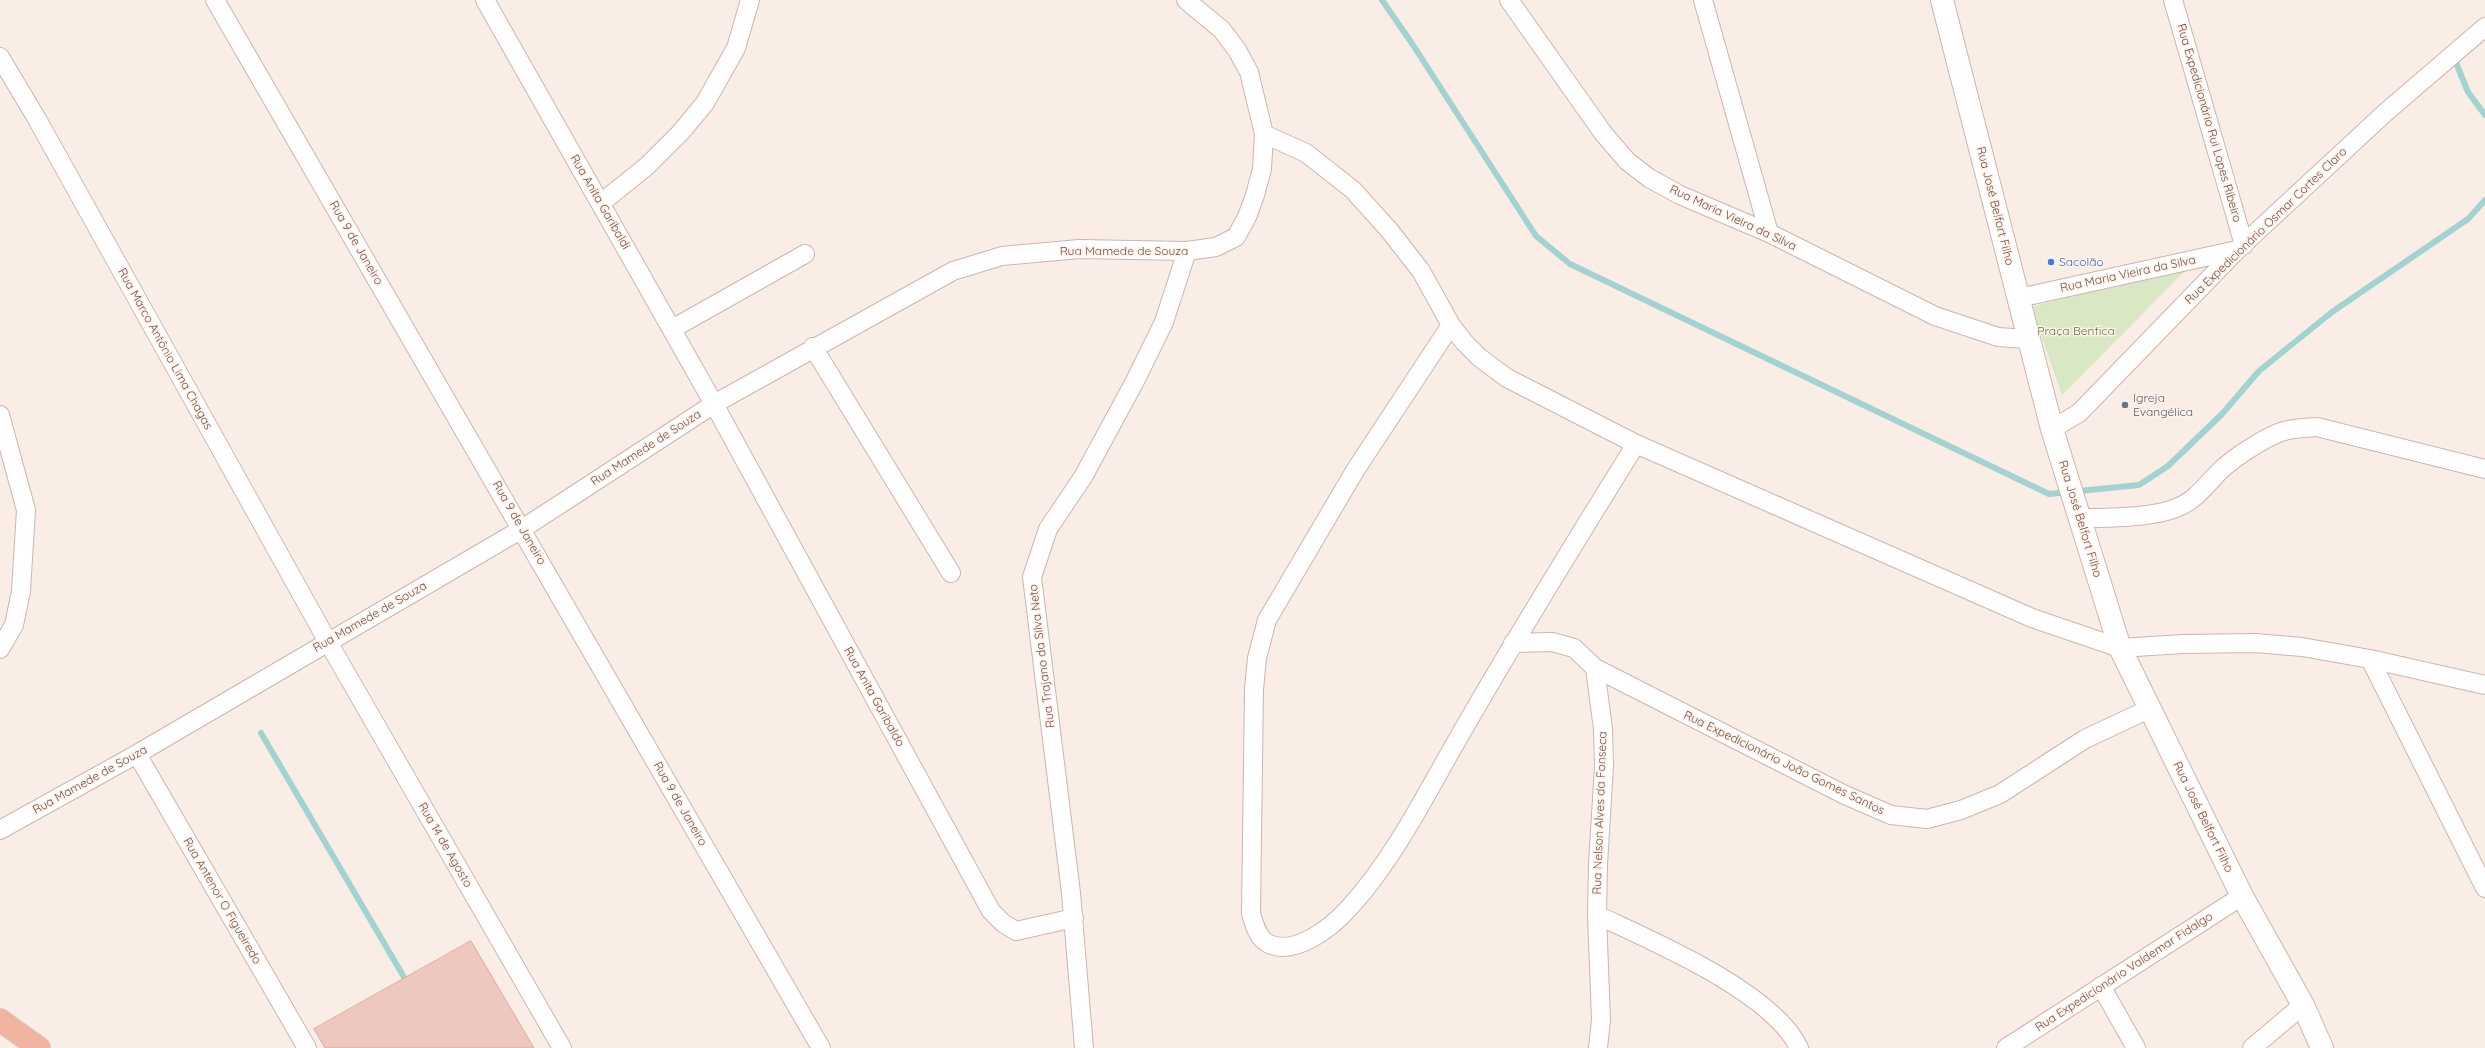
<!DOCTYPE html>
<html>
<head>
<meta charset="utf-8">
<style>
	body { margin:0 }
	canvas { display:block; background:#faede5 }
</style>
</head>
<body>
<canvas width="2485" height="1048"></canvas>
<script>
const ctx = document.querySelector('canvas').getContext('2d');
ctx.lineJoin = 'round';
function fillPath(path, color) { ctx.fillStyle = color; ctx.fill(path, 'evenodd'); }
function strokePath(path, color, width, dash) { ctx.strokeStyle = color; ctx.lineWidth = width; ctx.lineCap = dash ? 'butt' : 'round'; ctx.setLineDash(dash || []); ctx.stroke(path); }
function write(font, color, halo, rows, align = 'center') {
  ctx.font = font + ' Quicksand,sans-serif'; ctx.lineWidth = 3; ctx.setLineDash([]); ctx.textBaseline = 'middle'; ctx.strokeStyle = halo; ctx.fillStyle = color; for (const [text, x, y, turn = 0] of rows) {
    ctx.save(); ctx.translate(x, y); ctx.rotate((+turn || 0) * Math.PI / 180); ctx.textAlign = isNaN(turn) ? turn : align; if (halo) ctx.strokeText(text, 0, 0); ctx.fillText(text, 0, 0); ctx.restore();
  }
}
fillPath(new Path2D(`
	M2192 264 2062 395 2031 307Z`), '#dae7c4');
strokePath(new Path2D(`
	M1382 0 1413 45 1536 236 1570 264 2049 494 2139 485 2168 466 2222 414 2259 371 2332 312 2468 219 2485 200
	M2454 58 2468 92 2485 115
	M261 733 408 984`), '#a2d3d0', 6);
const building = new Path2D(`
	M471 941 534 1048H325L314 1029Z`);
fillPath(building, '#eec7be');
strokePath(building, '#dfaaa0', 1);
const minor = new Path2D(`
	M215 0 821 1048
	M485 0 714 404 991 911 1003 923 1016 931 1074 918
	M1509 0 1603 133 1627 161 1649 178 1680 195 1769 233 1935 316 1998 337 2028 339
	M1703 0 1769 233
	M2173 0 2244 245
	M0 57 37 119 328 642 562 1048
	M1264 134 1306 153 1353 190 1389 230 1421 271 1451 325 1464 342 1480 358 1507 378 1636 444 2032 618 2120 648 2183 644 2255 643 2302 647 2370 659 2485 685
	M601 203 647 166 681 132 705 103 736 48 750 0
	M2019 298 2237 250
	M1451 325 1356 469 1267 620 1257 658 1254 689 1251 913C1254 924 1258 939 1269 944 1296 956 1332 927 1349 908 1397 856 1431 784 1467 723 1521 629 1579 536 1636 444
	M672 329 805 254
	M813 347 951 573
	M0 415 26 510 21 591 14 625 0 649
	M2052 429 2079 413 2237 250 2386 112 2485 27
	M2079 518C2106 518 2151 518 2176 508 2196 501 2207 483 2222 469 2235 457 2264 438 2281 432 2292 428 2306 428 2317 427L2485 469
	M1513 643 1552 642 1574 648 1595 668 1603 729 1604 766 1598 864 1597 915 1601 1020 1598 1048
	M2370 659 2485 888
	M1595 668 1845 795 1891 815 1927 819 1961 810 2000 794 2085 739 2149 709
	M137 754 307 1048
	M0 830 137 754 522 529 714 404 953 271 1002 256 1079 249 1187 251 1216 247 1236 237 1247 217 1255 195 1262 169 1264 134 1249 72 1237 50 1222 30 1186 0
	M1597 915C1652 941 1773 992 1799 1048
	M2101 986 2136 1048
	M1084 1048 1071 893 1032 577 1048 529 1083 477 1135 381 1164 322 1187 251
	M2006 1048 2242 896
	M2252 1048 2303 1005`);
const tertiary = new Path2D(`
	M1942 0 2052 429 2120 648 2242 896 2303 1005 2322 1048`);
const trunk = new Path2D(`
	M0 1020 39 1048`);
strokePath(minor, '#cdb5af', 20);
strokePath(tertiary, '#cdb5af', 24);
strokePath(trunk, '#d4cbc9', 24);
strokePath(minor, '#fff', 18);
strokePath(tertiary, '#fff', 22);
strokePath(trunk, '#f2b3a1', 22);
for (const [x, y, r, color] of [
	[2051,262,4,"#3f7fe0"],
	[2125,405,4,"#6b7280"]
]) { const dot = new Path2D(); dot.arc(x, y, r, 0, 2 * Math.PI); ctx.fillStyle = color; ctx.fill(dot); strokePath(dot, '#fef2ea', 1.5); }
write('12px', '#71514c', '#fef2ea', [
	["Rua Expedicionário Rui Lopes Ribeiro",2209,123,74],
	["Rua Anita Garibaldi",600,202,60],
	["Rua José Belfort Filho",1995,206,76],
	["Rua Maria Vieira da Silva",1733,218,25],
	["Rua Expedicionário Osmar Cortes Claro",2266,226,-44],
	["Rua 9 de Janeiro",356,243,60],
	["Rua Mamede de Souza",1124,251],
	["Rua Maria Vieira da Silva",2128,274,-12],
	["Rua Marco Antônio Lima Chagas",165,349,61],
	["Rua Mamede de Souza",646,448,-33],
	["Rua José Belfort Filho",2080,519,73],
	["Rua 9 de Janeiro",519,523,60],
	["Rua Mamede de Souza",370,617,-30],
	["Rua Trajano da Silva Neto",1042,656,-97],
	["Rua Anita Garibaldo",874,697,61],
	["Rua Expedicionário João Gomes Santos",1784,763,26],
	["Rua Mamede de Souza",90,780,-29],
	["Rua 9 de Janeiro",680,804,60],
	["Rua Nelson Alves da Fonseca",1600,813,-88],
	["Rua José Belfort Filho",2203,817,64],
	["Rua 14 de Agosto",445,845,60],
	["Rua Antenor O Figueiredo",222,901,60],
	["Rua Expedicionário Valdemar Fidalgo",2124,972,-33]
]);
write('12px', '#366cbe', '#fef2ea', [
	["Sacolão",2059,262]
], 'left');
write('12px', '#5e7645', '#fef2ea', [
	["Praça Benfica",2076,331]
]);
write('12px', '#5b616d', '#fef2ea', [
	["Igreja",2133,398],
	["Evangélica",2133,412]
], 'left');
</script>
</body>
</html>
